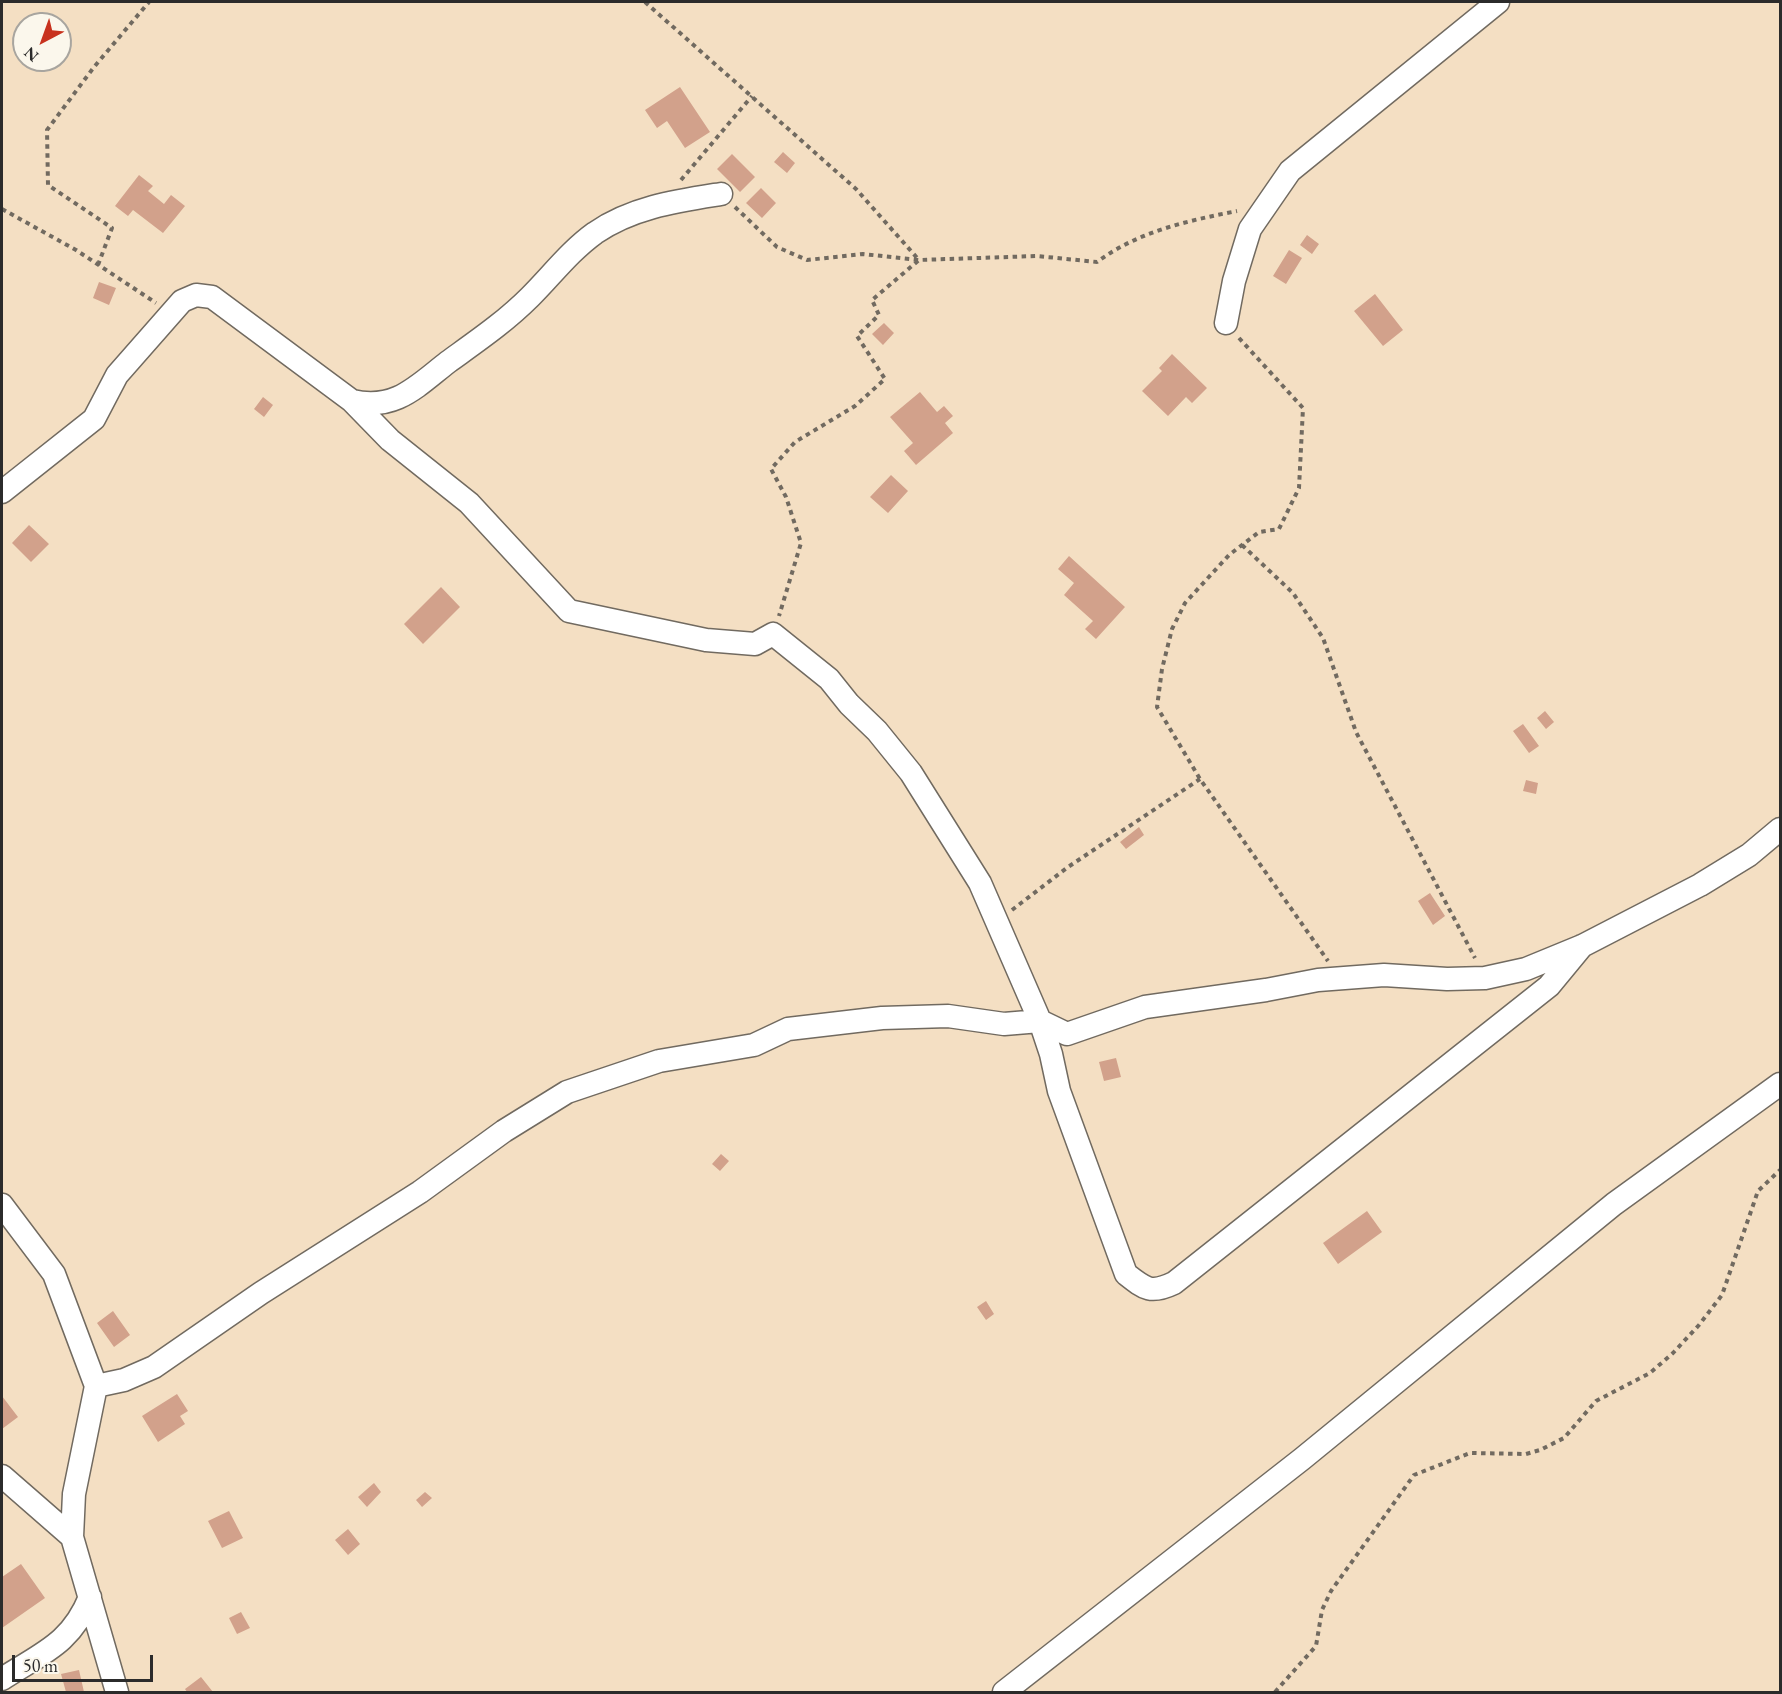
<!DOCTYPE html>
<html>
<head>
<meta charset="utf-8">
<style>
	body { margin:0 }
	#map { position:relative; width:1782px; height:1694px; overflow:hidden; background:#f4dfc3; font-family:"EB Garamond",serif }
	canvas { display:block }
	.frame { position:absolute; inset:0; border:3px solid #2b2b2b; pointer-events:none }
	.north { position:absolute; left:12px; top:12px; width:60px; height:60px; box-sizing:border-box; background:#fbf7ec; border:2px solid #a8a59f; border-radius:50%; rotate:221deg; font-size:16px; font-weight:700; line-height:24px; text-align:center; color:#2b2b2b }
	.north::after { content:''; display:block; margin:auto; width:21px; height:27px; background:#c8321e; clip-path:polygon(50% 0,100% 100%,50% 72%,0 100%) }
	.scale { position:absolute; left:12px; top:1655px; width:141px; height:27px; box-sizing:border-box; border:3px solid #2b2b2b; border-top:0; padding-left:8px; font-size:18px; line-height:21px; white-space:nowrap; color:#2b2b2b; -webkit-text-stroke:4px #fbf7ec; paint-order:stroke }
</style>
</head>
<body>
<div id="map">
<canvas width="1782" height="1694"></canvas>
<div class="frame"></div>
<div class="north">N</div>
<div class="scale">50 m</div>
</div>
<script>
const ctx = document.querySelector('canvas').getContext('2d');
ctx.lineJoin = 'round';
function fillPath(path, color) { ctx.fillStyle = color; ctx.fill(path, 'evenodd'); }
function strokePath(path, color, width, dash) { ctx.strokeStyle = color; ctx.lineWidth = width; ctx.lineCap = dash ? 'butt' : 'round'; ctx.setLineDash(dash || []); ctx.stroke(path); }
fillPath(new Path2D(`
	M680 87 710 132 685 148 667 121 657 128 645 110Z
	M783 152 795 163 787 173 774 162Z
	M732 154 755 177 740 192 717 169Z
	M139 175 153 186 148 191 164 204 171 195 185 206 163 233 133 210 128 216 115 206Z
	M761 188 776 203 762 218 746 203Z
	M1307 235 1319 244 1312 254 1300 245Z
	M1289 250 1302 258 1286 284 1273 276Z
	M99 282 116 288 109 305 93 298Z
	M1375 294 1403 330 1383 346 1354 311Z
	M884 323 894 333 883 345 872 334Z
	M1172 354 1207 388 1192 403 1186 397 1168 416 1142 391 1162 371 1159 368Z
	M920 392 937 412 944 406 953 416 945 423 953 433 916 465 904 451 913 443 890 417Z
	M263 397 273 405 264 417 254 409Z
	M891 475 908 491 888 513 870 497Z
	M29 525 49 544 31 562 12 543Z
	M1069 556 1125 607 1096 639 1085 629 1093 621 1064 595 1074 583 1058 569Z
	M441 587 460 607 423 644 404 624Z
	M1545 711 1554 722 1546 729 1537 718Z
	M1523 724 1539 746 1529 753 1513 731Z
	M1526 780 1538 783 1536 794 1523 791Z
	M1139 827 1144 835 1126 849 1120 842Z
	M1430 893 1445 916 1433 925 1418 901Z
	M1116 1058 1121 1077 1104 1081 1099 1062Z
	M721 1154 729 1161 720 1171 712 1164Z
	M1367 1211 1382 1232 1338 1264 1323 1243Z
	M986 1301 994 1314 986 1320 977 1307Z
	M113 1311 130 1335 114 1347 97 1323Z
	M177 1394 188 1411 180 1416 185 1424 158 1442 142 1416Z
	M2 1396 18 1417 2 1429Z
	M374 1483 381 1492 367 1507 358 1497Z
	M425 1492 432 1498 422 1507 416 1500Z
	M229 1511 243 1538 222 1548 208 1521Z
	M348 1529 360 1544 348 1555 335 1540Z
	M21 1564 45 1598 2 1628V1577Z
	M241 1612 250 1628 237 1634 229 1618Z
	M79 1670 84 1692H66L61 1674Z
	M201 1677 213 1692H187L185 1689Z`), '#d2a18b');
const minor = new Path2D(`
	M1226 323 1234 281 1250 229 1290 171 1498 2
	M352 401 390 440 469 503 569 611 706 640 755 644 773 634 829 679 849 704 877 731 911 773 980 883 1040 1021 1051 1054 1059 1091 1126 1274C1145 1289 1151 1294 1174 1283L1549 986 1582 946
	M2 492 94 419 117 375 182 301 196 295 212 297 352 401C395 411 416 387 448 362 477 341 505 322 530 297 552 275 570 251 595 233 633 207 677 201 721 194
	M2 1205 54 1274 96 1386 74 1494 72 1537 117 1692
	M96 1386 124 1380 154 1367 261 1293 420 1192 504 1131 567 1092 659 1061 754 1045 788 1029 882 1018 948 1016 1004 1024 1040 1021 1067 1034 1145 1007 1266 990 1318 980 1384 975 1447 979 1485 978 1526 969 1582 946 1700 885 1749 855 1780 829
	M2 1476 72 1537
	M2 1679C42 1653 71 1644 90 1597
	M1004 1692 1302 1459 1614 1204 1780 1084`);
strokePath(minor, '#716a60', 25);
strokePath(new Path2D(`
	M645 2 856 189 919 260 872 300 879 315 857 336 885 379 855 406 795 442 771 469 786 497 801 543 779 616
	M681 180 752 96
	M735 207 777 247 807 260 863 254 919 260 1037 256 1097 262C1139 231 1187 221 1237 211
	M2 209 76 250 156 303
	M98 265 112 228 48 185 47 130 94 67 149 2
	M1239 338 1303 408 1299 488 1279 529 1259 532 1229 555 1185 603 1172 629 1162 669 1157 707 1200 779 1328 961
	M1242 545 1293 593 1323 638 1356 732 1475 958
	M1012 910 1068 867 1200 779
	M1275 1692 1316 1646 1322 1610 1331 1591 1414 1475 1470 1453 1526 1454 1540 1450 1564 1438 1596 1401 1650 1373 1673 1353 1699 1325 1722 1295 1758 1191 1780 1170`), '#716a60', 4, [4.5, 4.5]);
strokePath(minor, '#fff', 22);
</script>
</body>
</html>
